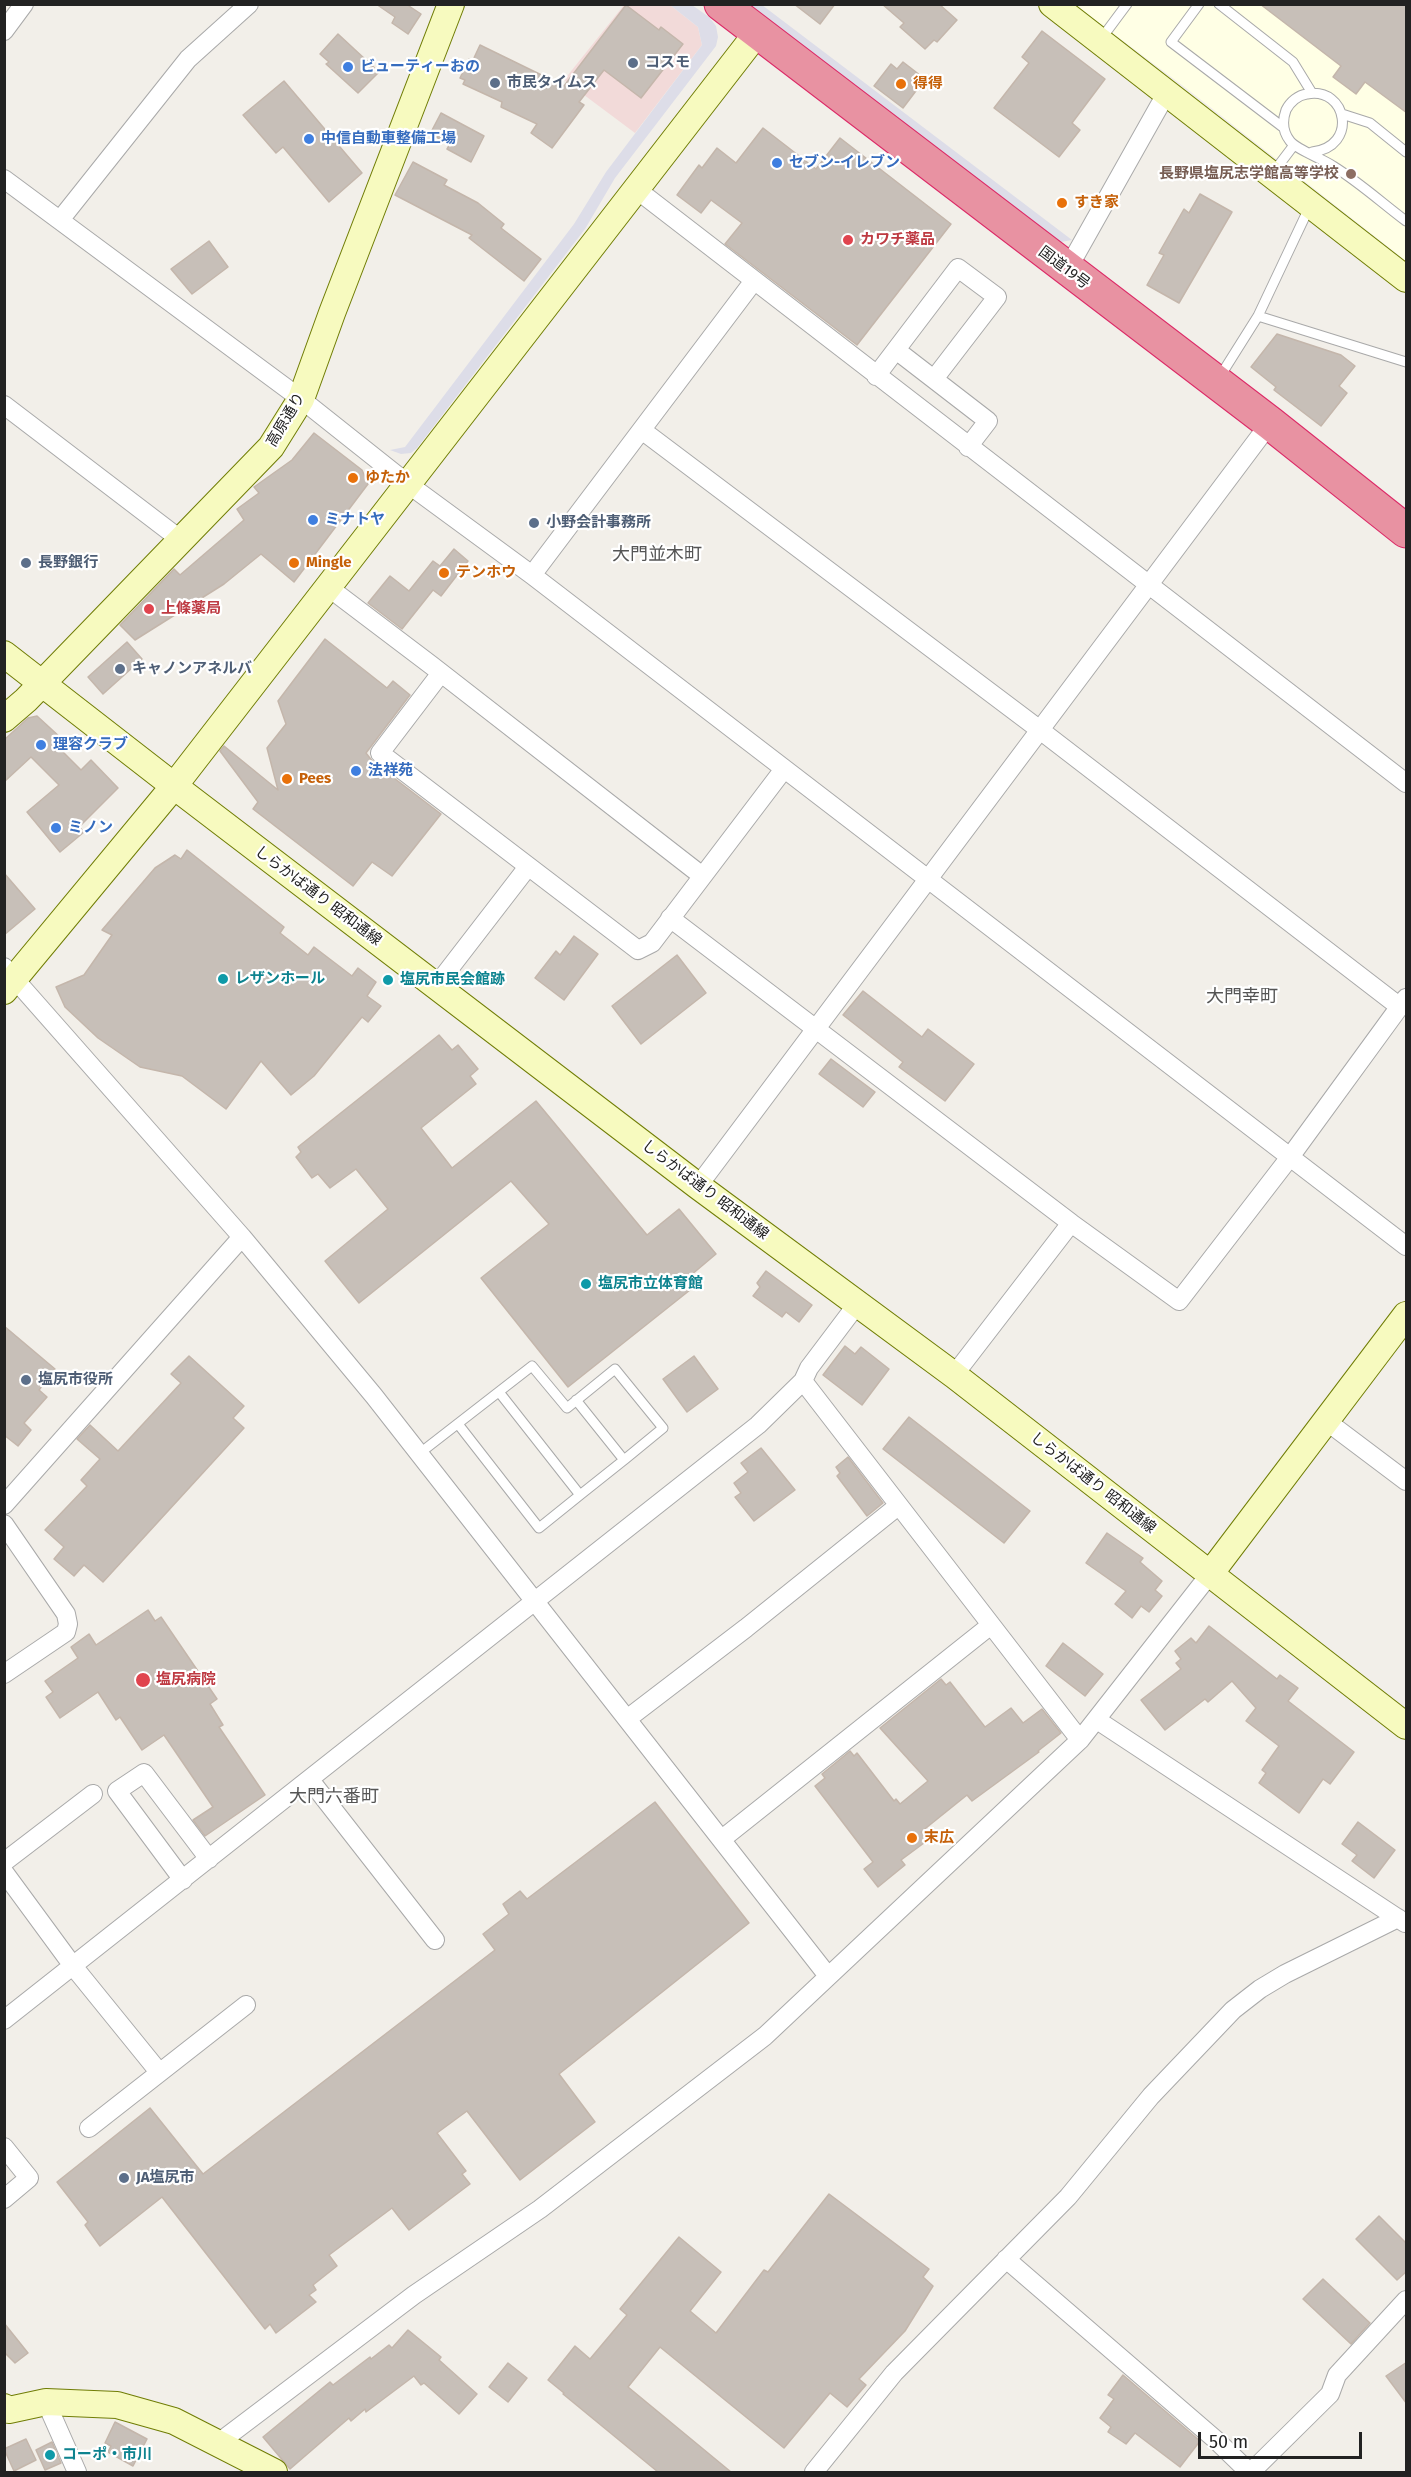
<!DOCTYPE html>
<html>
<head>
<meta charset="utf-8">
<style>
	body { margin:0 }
	#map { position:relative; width:1411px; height:2477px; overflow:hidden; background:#f2efe9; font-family:"Fira Sans",sans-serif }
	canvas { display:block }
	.frame { position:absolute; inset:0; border:6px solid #222; pointer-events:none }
	.scale { position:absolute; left:1198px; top:2432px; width:164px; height:27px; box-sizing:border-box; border:3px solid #222; border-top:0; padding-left:8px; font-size:18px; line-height:21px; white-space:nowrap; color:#222; -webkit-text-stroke:4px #fff; paint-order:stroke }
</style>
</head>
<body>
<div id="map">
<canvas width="1411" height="2477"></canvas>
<div class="frame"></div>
<div class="scale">50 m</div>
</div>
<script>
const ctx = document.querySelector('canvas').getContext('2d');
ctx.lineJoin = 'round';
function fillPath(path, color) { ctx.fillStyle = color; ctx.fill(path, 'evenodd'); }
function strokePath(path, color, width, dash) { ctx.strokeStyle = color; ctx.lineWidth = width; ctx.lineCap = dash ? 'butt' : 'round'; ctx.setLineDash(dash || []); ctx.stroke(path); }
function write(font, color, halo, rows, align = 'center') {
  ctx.font = font + ' "Fira Sans","Noto Sans JP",sans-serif'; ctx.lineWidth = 4.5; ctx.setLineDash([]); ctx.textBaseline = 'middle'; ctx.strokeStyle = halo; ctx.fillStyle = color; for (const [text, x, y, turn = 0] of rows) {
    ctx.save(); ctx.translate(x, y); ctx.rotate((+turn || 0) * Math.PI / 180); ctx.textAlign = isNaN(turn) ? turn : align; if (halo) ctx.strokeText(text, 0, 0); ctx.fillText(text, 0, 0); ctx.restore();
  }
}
fillPath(new Path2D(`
	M624 5H670L698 27 702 45 635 133 564 80Z`), '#f2dad9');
fillPath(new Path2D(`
	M1075 5H1406V261L1186 88Z`), '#ffffe5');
fillPath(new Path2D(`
	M670 5H692L709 17 716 26 718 37 716 46 615 178 585 229 417 448 411 453 401 454 390 450 405 447 574 224 606 172 702 45 698 27Z
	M749 5H762L1072 240 1061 242Z`), '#dddde8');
const building = new Path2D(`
	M376 4H406L421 14 408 34 392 23 395 17Z
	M794 4H835L820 24Z
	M882 4H939L957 20 937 42 934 40 925 49 900 27 904 23Z
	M1260 4H1407V113L1365 82 1356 94 1333 77 1341 66Z
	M626 5 659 30 661 27 683 44 641 98 604 70 579 102 584 105 552 148 531 133 537 124 501 107 502 102 463 84 465 80 460 78 469 59 473 60 480 45 564 86Z
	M1042 31 1105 79 1072 123 1080 130 1059 157 994 108 1029 63 1022 57Z
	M338 34 379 72 358 93 326 64 329 62 320 54Z
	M903 62 925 79 903 108 874 86 891 64 897 69Z
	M284 81 362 173 329 202 283 147 276 153 243 115Z
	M441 113 484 136 471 162 447 149 450 144 430 134Z
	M763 128 816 169 840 138 951 224 857 345 725 244 742 223 711 200 701 213 677 195 699 165 702 168 717 148 736 163Z
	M413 162 447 180 444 185 478 203 504 224 501 228 541 259 524 281 469 238 472 235 395 195Z
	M1200 194 1232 212 1179 303 1147 285 1164 255 1159 253 1184 209 1189 213Z
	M209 241 228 267 192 294 171 269Z
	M1277 334 1341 355 1355 366 1339 386 1347 393 1321 426 1274 390 1276 387 1251 367Z
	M314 433 362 470 368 484 294 582 261 554 224 584 135 640 120 625 174 569 180 575 244 520 237 509 259 493 254 487 292 460Z
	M454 549 468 561 441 596 433 590 402 629 368 603 390 576 409 591 433 561 440 566Z
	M325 639 387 688 393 681 410 695 366 753 373 762 441 814 392 876 372 862 353 886 253 809 258 802 220 751 224 746 278 790 267 748 286 724 278 701Z
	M127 642 142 659 103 694 88 677Z
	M37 716 61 738 55 744 81 770 91 760 118 788 79 827 84 832 60 852 27 812 59 785 31 757 4 782V740L28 718Z
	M187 850 284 927 280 933 308 955 314 947 352 976 358 968 376 982 367 996 381 1006 368 1022 362 1017 314 1076 291 1095 261 1061 226 1109 182 1076 140 1067 98 1038 65 1007 56 987 84 975 112 935 102 930 155 868 175 855 181 859Z
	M4 873 35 909 4 935Z
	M574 936 598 954 564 1000 535 978 556 951 560 955Z
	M677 955 706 993 641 1044 612 1006Z
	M863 991 922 1037 928 1029 974 1064 945 1101 899 1067 903 1062 843 1015Z
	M439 1035 452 1050 458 1045 478 1069 470 1076 476 1084 421 1128 452 1168 536 1101 647 1235 679 1209 716 1254 684 1281 690 1290 568 1387 481 1278 549 1224 511 1181 359 1303 325 1261 388 1209 356 1169 330 1188 318 1174 312 1178 296 1157 301 1152 298 1147Z
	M831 1059 875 1092 863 1107 819 1074Z
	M766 1271 812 1305 799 1322 786 1312 782 1317 753 1296 760 1287 757 1283Z
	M4 1326 55 1369 39 1390 47 1397 24 1423 31 1430 18 1446 4 1435Z
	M845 1346 855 1354 861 1347 889 1369 862 1405 823 1375Z
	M189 1356 244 1406 233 1418 244 1428 103 1582 84 1565 74 1576 54 1559 64 1547 45 1530 87 1486 81 1480 100 1459 77 1439 90 1425 118 1451 181 1383 171 1374Z
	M694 1356 718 1389 687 1412 663 1379Z
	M909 1417 1030 1511 1004 1543 883 1449Z
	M761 1448 795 1490 754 1521 735 1497 741 1493 734 1483 748 1472 741 1463Z
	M848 1457 883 1503 867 1516 837 1476 840 1473 836 1467Z
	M1107 1533 1143 1558 1140 1562 1162 1581 1155 1590 1162 1596 1149 1612 1141 1606 1132 1618 1115 1604 1126 1591 1086 1563Z
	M148 1610 155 1621 161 1617 217 1699 210 1704 223 1725 219 1727 265 1795 205 1836 193 1820 213 1807 164 1735 142 1750 120 1717 116 1720 98 1692 60 1718 46 1697 53 1692 45 1681 78 1658 71 1647 89 1634 96 1645Z
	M1209 1626 1277 1679 1280 1675 1298 1688 1288 1701 1354 1752 1330 1784 1323 1779 1299 1813 1259 1783 1266 1773 1262 1770 1279 1746 1246 1721 1256 1708 1232 1681 1208 1702 1205 1699 1165 1730 1141 1700 1181 1669 1176 1663 1181 1659 1175 1651 1191 1638 1196 1643Z
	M1063 1643 1103 1674 1085 1696 1046 1666Z
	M941 1679 946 1685 950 1682 985 1727 1011 1708 1023 1723 1042 1709 1061 1733 1038 1751 1039 1752 972 1801 967 1795 921 1832 928 1840 901 1860 905 1865 878 1887 864 1869 873 1862 815 1786 825 1778 822 1774 850 1751 854 1756 857 1753 894 1801 896 1799 900 1804 928 1781 880 1728Z
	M655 1802 749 1923 559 2074 595 2122 520 2180 467 2111 437 2133 466 2171 462 2174 470 2184 409 2230 392 2208 329 2255 337 2266 313 2285 316 2290 309 2295 316 2302 276 2333 270 2324 265 2329 162 2197 100 2246 85 2225 88 2222 57 2182 150 2108 203 2174 495 1950 483 1934 509 1914 503 1904 520 1891 527 1899Z
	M1358 1822 1395 1850 1374 1878 1352 1861 1357 1855 1342 1844Z
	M829 2194 929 2269 923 2277 933 2286 905 2331 859 2379 866 2385 847 2407 830 2393 784 2448 660 2347 628 2387 731 2472H658L563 2394 564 2393 548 2380 575 2346 590 2359 627 2315 620 2309 679 2237 721 2272 690 2311 716 2333 764 2270 768 2272Z
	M1379 2216 1407 2244V2271L1397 2280 1356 2239Z
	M1323 2279 1370 2323 1351 2344 1303 2299Z
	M4 2323 28 2353 15 2363 4 2352Z
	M408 2330 441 2357 439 2360 477 2394 459 2414 424 2383 421 2385 414 2376 366 2412 365 2409 351 2421 349 2418 290 2469 263 2437 330 2382 333 2385 370 2357 371 2359 389 2345 392 2348Z
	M1407 2362V2404L1386 2376Z
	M508 2363 527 2378 508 2402 489 2387Z
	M1123 2375 1200 2441 1180 2467 1135 2433 1126 2444 1108 2432 1111 2427 1100 2418 1114 2399 1108 2395Z
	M115 2422 147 2439 133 2466 108 2452 111 2446 105 2443Z
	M26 2439 36 2460 14 2471 4 2449Z
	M52 2442 61 2463 45 2470 36 2450Z`);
fillPath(building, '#c7bfb8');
strokePath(building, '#c4b6ab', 1.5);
const lane = new Path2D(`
	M1199 4 1171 42 1284 128
	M1219 4 1293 62 1312 93
	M1101 39 1127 4
	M1342 114 1370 123 1406 152
	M1312 152C1359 147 1347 86 1307 94 1298 95 1290 102 1286 110 1282 121 1283 132 1290 141 1297 150 1321 158 1333 166 1359 182 1382 203 1406 221
	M1272 174 1294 145
	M1258 316 1406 362
	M1219 378 1258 316 1309 208
	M499 1392 580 1495 624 1460
	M458 1424 539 1528 580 1495
	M420 1453 532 1366 567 1408 615 1369 663 1428 624 1460 576 1400`);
const street = new Path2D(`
	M4 31 24 4
	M4 179 301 399 408 484 532 575 1406 1246
	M636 189 1406 783
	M60 220 188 59 249 4
	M1067 270 1166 94
	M896 350 988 421 968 447
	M876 376 958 268 997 297 934 379
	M4 405 181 540
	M643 431 1040 730 1400 1007
	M532 575 753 282
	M328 587 431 665 701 875
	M441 673 380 753 638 950 652 943 784 769
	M670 918 1071 1223 1179 1301 1290 1157 1406 998
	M4 967 242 1237 374 1396 828 1976
	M436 986 527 868
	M698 1186 1270 423
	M954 1375 1071 1223
	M803 1381 1080 1740
	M1325 1420 1406 1481
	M4 1505 242 1237
	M4 1524 66 1614 68 1624 66 1632 4 1674
	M627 1719 746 1628 898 1506
	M1097 1720 1405 1923
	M310 1780 435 1940
	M722 1839 991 1625
	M4 1862 93 1794
	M4 1872 73 1966 159 2072
	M183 1880 117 1791 144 1773 209 1859
	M4 2020 758 1425 803 1381 809 1368 858 1303
	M89 2128 246 2005
	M4 2147 29 2178 4 2199
	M1006 2259 1216 2440 1249 2472
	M46 2402 77 2472
	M217 2444 414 2295 540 2209 765 2036 1080 1740 1210 1574
	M814 2472 894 2373 1068 2197 1151 2096 1233 2010 1260 1989 1285 1974 1398 1918
	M1251 2472 1330 2394 1337 2375 1406 2300`);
const secondary = new Path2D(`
	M1052 4 1406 279
	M4 654 174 786 698 1186 954 1375 1406 1726
	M4 719 26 700 271 447 301 399 332 313 451 4
	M4 991 174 786 757 33
	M1210 1574 1406 1315
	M4 2407 9 2410 46 2402 117 2405 174 2421 274 2472`);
const highway = new Path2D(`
	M721 4 1270 423 1406 531`);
strokePath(lane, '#a9a9a9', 11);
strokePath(street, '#a9a9a9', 20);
strokePath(secondary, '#707d05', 28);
strokePath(highway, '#dc2a67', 35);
strokePath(lane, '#fff', 9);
strokePath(street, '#fff', 18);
strokePath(secondary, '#f7fabf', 26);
strokePath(highway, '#e892a2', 33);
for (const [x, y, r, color] of [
	[633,63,6,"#5c6f8a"],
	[348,67,6,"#3f7fe0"],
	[495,83,6,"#5c6f8a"],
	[901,84,6,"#e8710a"],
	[309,139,6,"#3f7fe0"],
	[777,163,6,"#3f7fe0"],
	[1351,174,6,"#8d6e63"],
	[1062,203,6,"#e8710a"],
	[848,240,6,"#e0444e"],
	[353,478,6,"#e8710a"],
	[313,520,6,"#3f7fe0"],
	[534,523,6,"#5c6f8a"],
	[26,563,6,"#5c6f8a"],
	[294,563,6,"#e8710a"],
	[444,573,6,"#e8710a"],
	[149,609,6,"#e0444e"],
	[120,669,6,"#5c6f8a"],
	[41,745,6,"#3f7fe0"],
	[356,771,6,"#3f7fe0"],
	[287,779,6,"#e8710a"],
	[56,828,6,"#3f7fe0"],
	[223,979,6,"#0f9aa8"],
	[388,980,6,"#0f9aa8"],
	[586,1284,6,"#0f9aa8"],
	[26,1380,6,"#5c6f8a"],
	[143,1680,8,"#e0444e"],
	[912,1838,6,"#e8710a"],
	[124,2178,6,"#5c6f8a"],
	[50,2455,6,"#0f9aa8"]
]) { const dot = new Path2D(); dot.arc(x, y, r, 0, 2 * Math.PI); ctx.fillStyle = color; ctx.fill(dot); strokePath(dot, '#fff', 2); }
write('bold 15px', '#4e5e75', '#fff', [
	["コスモ",645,63],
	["市民タイムス",507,83],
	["小野会計事務所",546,523],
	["長野銀行",38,563],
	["キャノンアネルバ",132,669],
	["塩尻市役所",38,1380],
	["JA塩尻市",136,2178]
], 'left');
write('bold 15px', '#366cbe', '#fff', [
	["ビューティーおの",360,67],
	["中信自動車整備工場",321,139],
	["セブン-イレブン",789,163],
	["ミナトヤ",325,520],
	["理容クラブ",53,745],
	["法祥苑",368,771],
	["ミノン",68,828]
], 'left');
write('bold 15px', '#c56008', '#fff', [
	["得得",913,84],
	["すき家",1074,203],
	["ゆたか",365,478],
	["Mingle",306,563],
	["テンホウ",456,573],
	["Pees",299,779],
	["末広",924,1838]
], 'left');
write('bold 15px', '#785e54', '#fff', [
	["長野県塩尻志学館高等学校",1339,174]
], 'right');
write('bold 15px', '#be3a42', '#fff', [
	["カワチ薬品",860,240],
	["上條薬局",161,609],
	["塩尻病院",156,1680]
], 'left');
write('15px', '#222', '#fff', [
	["国道19号",1064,268,37],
	["高原通り",286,420,-59],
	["しらかば通り 昭和通線",318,896,37],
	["しらかば通り 昭和通線",705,1190,37],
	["しらかば通り 昭和通線",1093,1483,38]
]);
write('bold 15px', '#0d838f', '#fff', [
	["レザンホール",235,979],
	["塩尻市民会館跡",400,980],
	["塩尻市立体育館",598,1284],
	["コーポ・市川",62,2455]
], 'left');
write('18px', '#555', '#fff', [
	["大門並木町",657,555],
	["大門幸町",1242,997],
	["大門六番町",334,1797]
]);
</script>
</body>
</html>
